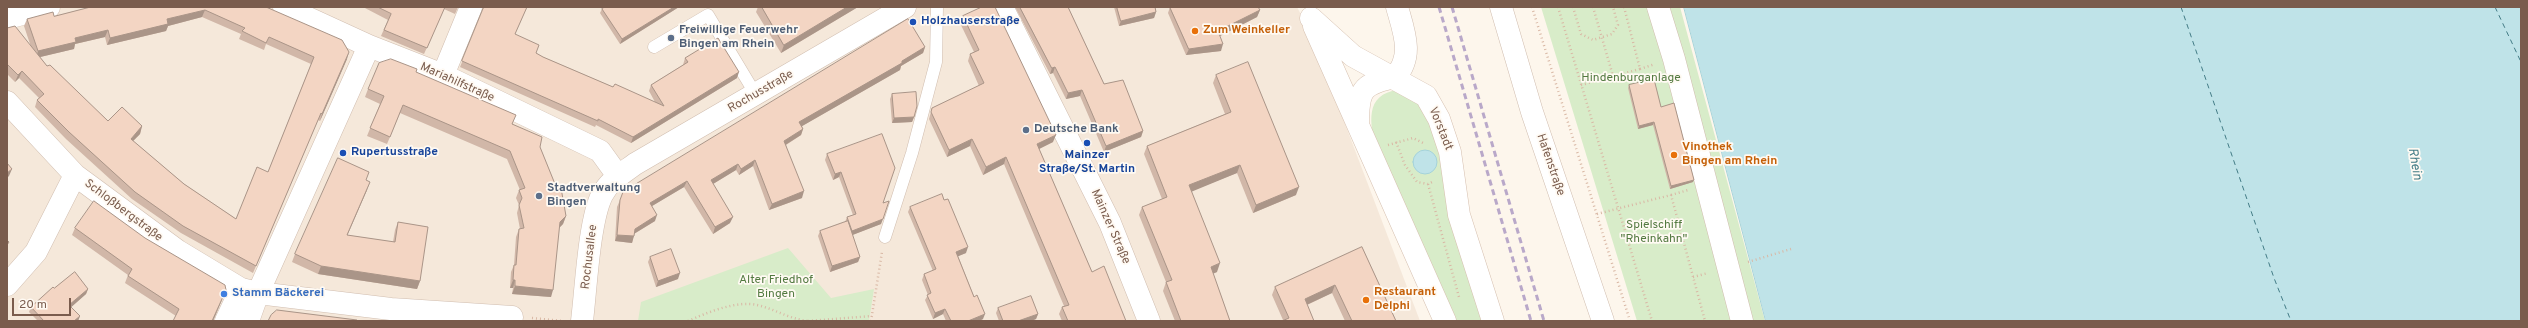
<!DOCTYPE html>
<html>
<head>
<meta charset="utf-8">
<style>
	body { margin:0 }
	#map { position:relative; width:2528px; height:328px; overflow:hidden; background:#fdf6ec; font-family:Overpass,sans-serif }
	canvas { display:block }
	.frame { position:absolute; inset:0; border:8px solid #7a5c4d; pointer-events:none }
	.scale { position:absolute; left:12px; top:298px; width:59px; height:18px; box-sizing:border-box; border:2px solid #7a5c4d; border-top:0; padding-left:5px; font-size:12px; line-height:14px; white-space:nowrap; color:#7a5c4d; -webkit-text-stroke:3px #fffaf3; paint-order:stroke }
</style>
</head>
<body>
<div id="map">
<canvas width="2528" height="328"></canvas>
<div class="frame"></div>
<div class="scale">20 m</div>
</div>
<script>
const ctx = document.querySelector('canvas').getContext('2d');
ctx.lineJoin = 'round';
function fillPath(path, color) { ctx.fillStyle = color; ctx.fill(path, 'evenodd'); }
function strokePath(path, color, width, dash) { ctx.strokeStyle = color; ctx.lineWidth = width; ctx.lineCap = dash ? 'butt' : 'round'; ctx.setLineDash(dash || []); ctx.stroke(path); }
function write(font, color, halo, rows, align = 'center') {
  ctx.font = font + ' Overpass,sans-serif'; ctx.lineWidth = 3.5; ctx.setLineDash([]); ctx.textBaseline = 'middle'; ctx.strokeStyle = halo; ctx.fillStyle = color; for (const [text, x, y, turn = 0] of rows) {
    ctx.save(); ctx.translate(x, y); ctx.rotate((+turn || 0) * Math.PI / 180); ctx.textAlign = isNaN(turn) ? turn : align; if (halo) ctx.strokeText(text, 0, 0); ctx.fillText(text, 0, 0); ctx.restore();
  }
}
fillPath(new Path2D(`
	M7 7H1297L1310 32 1420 321H7Z`), '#f5e8da');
fillPath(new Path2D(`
	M1541 7H1680L1765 321H1637Z
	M1398 90 1429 111 1483 321H1450L1376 149C1370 124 1364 94 1398 90Z
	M788 248 831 298 874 289 869 321H638L641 302Z`), '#d8ecc9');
const water = new Path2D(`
	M1684 7H2521V321H1766Z
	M1413 162a12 12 0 1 1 24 0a12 12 0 1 1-24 0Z`);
fillPath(water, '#bfe3e8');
strokePath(water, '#a5d3da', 1);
strokePath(new Path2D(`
	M2181 7 2274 278 2291 321
	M2495 7 2521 62`), '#437c86', 1, [5, 4]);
const lane = new Path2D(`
	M654 47 708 15 756 95
	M885 237 912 153 936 62 937 7`);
const street = new Path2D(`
	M284 7 369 46 443 75 600 151 618 176
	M1002 7 1110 223 1149 321
	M1501 7 1532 112 1603 321
	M1658 7 1674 59 1742 321
	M7 18 49 7
	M443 75 471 7
	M1395 77C1414 56 1404 32 1397 7
	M7 102 75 175 178 251 241 289 258 293 391 309 512 317
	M7 285 36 252 75 175
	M226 321 241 289
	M248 321 258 293 369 46
	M582 321C586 289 589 221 602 195 609 181 623 173 635 164L905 7`);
const secondary = new Path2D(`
	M1311 18 1353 56 1426 96 1439 119 1450 152 1459 215 1493 321
	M1314 26 1445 321
	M1358 124C1358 91 1361 84 1395 77`);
strokePath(lane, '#d1beb0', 13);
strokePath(street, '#d1beb0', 23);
strokePath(secondary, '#d6c0b0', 23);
strokePath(new Path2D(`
	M1532 7 1630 321
	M1558 7 1652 321
	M1573 7 1581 34 1593 40 1612 34 1618 25 1613 7
	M1593 7 1613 76
	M1640 69 1655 64
	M1581 85 1640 69 1624 7
	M1396 142 1405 165 1417 182 1428 184 1434 181
	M1388 145 1413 138 1425 144
	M1428 184 1459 297
	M1671 195 1688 190
	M1597 214 1671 195 1705 321
	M1748 262 1791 249
	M1693 277 1708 273
	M532 318 563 321
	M688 321C706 313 737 300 757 305 775 309 789 319 808 321
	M808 321 872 316
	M871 321 882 252`), '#d9b8a5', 2.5, [1, 3]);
strokePath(lane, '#fff', 12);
strokePath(street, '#fff', 22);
strokePath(secondary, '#fff', 22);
strokePath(new Path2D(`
	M1439 7 1531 321
	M1452 7 1544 321`), '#b9a8c9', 3, [6, 4]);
fillPath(new Path2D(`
	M266 7 347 59 320 121 318 120 253 273 181 233 132 199 66 139 35 107 37 100 39 98 19 78 15 82 7 74V28L31 47 24 26 27 19 54 16ZM202 17 241 34 239 39 264 50 266 44 311 64 268 172 236 219 184 184 133 141 140 134 142 126 108 121 47 66 40 57 74 49 75 44 105 37 107 45 166 31 168 26Z
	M363 7H458L455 14 444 9 424 54 381 36 388 20Z
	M483 7H527L515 34 536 53 543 57 613 87 655 102 649 91 651 85 683 65 685 58 737 78 631 143 596 125 595 127 460 67 483 10Z
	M679 7 620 44 600 13 602 9Z
	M758 7H858L781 53 756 12Z
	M1015 7H1068L1104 84 1143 131 1141 137 1104 152 1080 96 1066 99 1053 73 1050 74Z
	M1114 7H1155L1156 12 1154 18 1119 26Z
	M1170 7 1260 10 1257 17 1220 36 1221 51 1186 55 1168 13Z
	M963 16 1053 142 1039 149 1092 272 1126 321H1062L1059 314 1062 307 1064 306 1004 164 983 175 970 146 947 157 929 119 932 108 979 86 968 61 970 54 974 52 960 23Z
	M925 47 923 53 901 66 900 70 802 126 803 129 801 135 786 145 802 198 769 210 753 166 739 175 736 170 713 184 730 223 713 234 684 187 652 206 655 221 634 234 632 243 615 241 617 207 620 200Z
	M416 72 513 124 540 147 566 216 563 224 559 228 551 297 512 294 513 288H510L511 272 514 265 516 237 519 229H520L517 213 519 205 516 198 519 190H520L507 159 400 113 387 144 367 136 380 104 365 97 368 89Z
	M1216 75 1296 195 1253 213 1237 173 1191 191 1217 272 1213 273 1230 321H1175L1163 291 1166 282 1139 215 1142 207 1162 199 1144 154 1147 146 1225 114 1213 83Z
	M1629 85 1661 107 1693 182 1670 189 1653 125 1638 129 1628 88Z
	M892 94 914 117 912 122 892 123 890 99Z
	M827 154 883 203 881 224 852 235 860 257 858 262 830 272 818 236 820 231 845 222 847 217 853 215 839 177 833 180 825 160Z
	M366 180 367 190 347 235 393 242 395 230 398 222 420 281 417 289 318 274 292 262 295 254Z
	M910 207 966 253 958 256 983 319 979 321H946L943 314 933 319 925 300 928 295 922 280 924 274 933 271 908 212Z
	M75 228 223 297 176 316 125 283 128 275 72 235Z
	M1362 247 1396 321H1345L1332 293 1307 305 1314 321 1283 320 1272 295 1275 287Z
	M650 257 678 279 656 287 648 262Z
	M54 288 88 289 86 294 71 307 80 316 78 321H38L29 312 31 307Z
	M998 308 1038 314 1036 319 1031 321H999L996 313Z`), '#d1b7a8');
fillPath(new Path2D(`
	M674 7H679L620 44 622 39Z
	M847 7H858L781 53 784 45Z
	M205 10 202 17 168 26 166 31 107 45 110 38 167 19Z
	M1260 10 1257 17 1216 38 1218 31Z
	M1156 12 1154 18 1119 26 1121 21Z
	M108 30 105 37 75 44 74 49 36 58 38 51 75 38Z
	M1223 44 1221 51 1186 55 1189 49Z
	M925 47 923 53 901 66 900 70 797 129 799 122Z
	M349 52 347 59 320 121 322 114Z
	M1055 67 1053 73 1050 74 1052 68Z
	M22 71 19 78 15 82 18 75Z
	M739 72 737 78 631 143 633 137Z
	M1082 90 1080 96 1066 99 1068 93Z
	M914 117 912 122 892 123 894 118Z
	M1654 122 1653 125 1638 129 1639 126Z
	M142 126 140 134 128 146 131 139Z
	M803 129 801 135 782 147 784 141Z
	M1143 131 1141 137 1104 152 1106 146Z
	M1056 135 1053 142 1035 151 1037 144Z
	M972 139 970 146 947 157 949 150Z
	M1006 157 1004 164 983 175 986 167Z
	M755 160 753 166 739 175 741 169Z
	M738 164 736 170 708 187 711 180Z
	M1240 165 1237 173 1186 194 1189 185Z
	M12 169 9 176 7 178V173Z
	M841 172 839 177 833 180 835 174Z
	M1694 180 1693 182 1670 189 1671 186Z
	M687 181 684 187 647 209 650 203Z
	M370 182 367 190 344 243 347 235Z
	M1299 187 1296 195 1253 213 1256 205Z
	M804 191 802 198 769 210 772 204Z
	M657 215 655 221 632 235 635 229Z
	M566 216 563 224 557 230 560 222Z
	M733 217 730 223 713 234 715 227Z
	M883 219 881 224 850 236 852 231Z
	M617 235 634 236 632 243 615 241Z
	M968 247 966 253 954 258 956 252Z
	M860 257 858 262 830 272 832 266Z
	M1220 263 1217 272 1208 276 1211 267Z
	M321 266 420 281 417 289 318 274Z
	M680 273 678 279 656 287 658 281Z
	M513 280H515L513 288H510Z
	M1335 285 1332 293 1302 307 1305 299Z
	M515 286 553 290 551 297 512 294Z
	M88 289 86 294 68 310 69 305Z
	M226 290 214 319 213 321H212Z
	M945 309 943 314 933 319 935 313Z
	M985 314 983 319 979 321H968Z
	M1038 314 1036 319 1031 321H1018Z
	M80 316 78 321H74Z`), '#aa9588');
const building = new Path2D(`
	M91 7H266L342 40 349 52 322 114 321 113 256 266 183 226 135 192 69 132 37 100 44 94 22 71 18 75 7 64V28L15 26 47 66 50 65 108 121 122 107 142 126 131 139 184 184 236 219 257 167 268 172 314 57 269 37 266 43 242 31 245 28 205 10 167 19 168 24 110 38 108 30 75 38 76 42 38 51 27 19 53 12 54 16Z
	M378 7H445L427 48 384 30 391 14Z
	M484 7H527L515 34 539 45 536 53 543 57 613 87 615 84 664 106 651 85 688 62 685 58 718 38 739 72 633 137 598 119V121L462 61Z
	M605 7H674L622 39 602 9Z
	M762 7H847L784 45Z
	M982 7H995L1056 135 1037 144 1092 272 1104 266 1126 321H1068L1062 307 1069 305 1006 157 986 167 972 139 949 150 931 112 932 108 984 83 970 54 979 50 963 16Z
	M1020 7H1068L1104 84 1123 80 1143 131 1106 146 1082 90 1068 93 1055 67 1052 68Z
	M1117 7H1155L1156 12 1121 21Z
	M1170 7H1258L1260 10 1218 31 1223 44 1189 49Z
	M908 19 925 47 902 61V63L799 122 803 129 784 141 804 191 772 204 755 160 741 169 738 164 711 180 733 217 715 227 687 181 650 203 657 215 635 229 634 236 617 235 620 200 623 192Z
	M391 59 417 69 416 72 516 115 512 124 542 137 540 147 555 184 561 188 566 216 560 222 553 290 515 286V280H513L514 265H516L519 229 524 228 519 205 522 198 519 190 525 188 510 151 403 105 390 137 370 128 384 96 368 89 379 63Z
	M1248 62 1299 187 1256 205 1240 165 1189 185 1220 263 1211 267 1230 321H1181L1166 282 1172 280 1142 207 1167 197 1147 146 1231 112 1216 75Z
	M1654 79 1661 107 1674 103 1694 180 1671 186 1654 122 1639 126 1629 85Z
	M916 92 917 106 914 117 894 118 892 94Z
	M882 134 895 168 883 203 889 201 883 219 852 231 847 217 856 214 841 172 835 174 827 154Z
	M338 158 369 172 366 180 370 182 347 235 395 242 398 222 428 227 420 281 321 266 295 254Z
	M7 163 12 169 7 173Z
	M942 194 944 200 948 199 968 247 956 252 974 297 977 295 985 314 968 321H951L945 309 935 313 927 295 931 293 924 274 936 269 910 207Z
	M94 201 145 238 225 285 226 290 212 321H173L179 309 128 276 132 269 75 228Z
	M848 221 860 257 832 266 820 231Z
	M7 240 9 242 7 245Z
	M1362 247 1396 321H1352L1335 285 1305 299 1314 321H1282L1289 318 1275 287Z
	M671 249 680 273 658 281 650 257Z
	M75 272 88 289 69 305 80 316 74 321H44L31 307 53 287 54 288Z
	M1031 296 1038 314 1018 321H1003L998 308Z
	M277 310 357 320 358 321H268L271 315Z`);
fillPath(building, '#f3d5c3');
strokePath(building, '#aa9588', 1);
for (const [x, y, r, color] of [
	[913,22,4,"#1a4fb4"],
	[1195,31,4,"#e8710a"],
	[671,38,4,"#5c6f8a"],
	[1026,130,4,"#5c6f8a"],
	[1087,143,4,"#1a4fb4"],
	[343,153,4,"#1a4fb4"],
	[1674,155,4,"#e8710a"],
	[539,196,4,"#5c6f8a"],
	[224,294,4,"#3f7fe0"],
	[1366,300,4,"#e8710a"]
]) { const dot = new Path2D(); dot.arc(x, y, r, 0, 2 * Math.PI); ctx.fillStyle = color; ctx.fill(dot); strokePath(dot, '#fffaf3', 1.5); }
write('bold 12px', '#164399', '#fffaf3', [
	["Holzhauserstraße",921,22],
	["Rupertusstraße",351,153],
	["Mainzer",1087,156,"center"],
	["Straße/St. Martin",1087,170,"center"]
], 'left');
write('bold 12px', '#4e5e75', '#fffaf3', [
	["Freiwillige Feuerwehr",679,31],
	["Bingen am Rhein",679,45],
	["Deutsche Bank",1034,130],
	["Stadtverwaltung",547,189],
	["Bingen",547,203]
], 'left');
write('bold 12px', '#c56008', '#fffaf3', [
	["Zum Weinkeller",1203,31],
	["Vinothek",1682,148],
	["Bingen am Rhein",1682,162],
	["Restaurant",1374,293],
	["Delphi",1374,307]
], 'left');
write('12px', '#537a41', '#fffaf3', [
	["Hindenburganlage",1631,79],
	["Spielschiff",1654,226],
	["\"Rheinkahn\"",1654,240],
	["Alter Friedhof",776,281],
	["Bingen",776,295]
]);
write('12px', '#7a5c4d', '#fffaf3', [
	["Mariahilfstraße",457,83,24],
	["Rochusstraße",761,92,-30],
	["Vorstadt",1440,129,68],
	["Hafenstraße",1550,165,71],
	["Schloßbergstraße",123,211,37],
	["Mainzer Straße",1110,227,66],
	["Rochusallee",590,257,-83]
]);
write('bold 12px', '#366cbe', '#fffaf3', [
	["Stamm Bäckerei",232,294]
], 'left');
write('italic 13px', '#437c86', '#fffaf3', [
	["Rhein",2414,164,80]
]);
</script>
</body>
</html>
